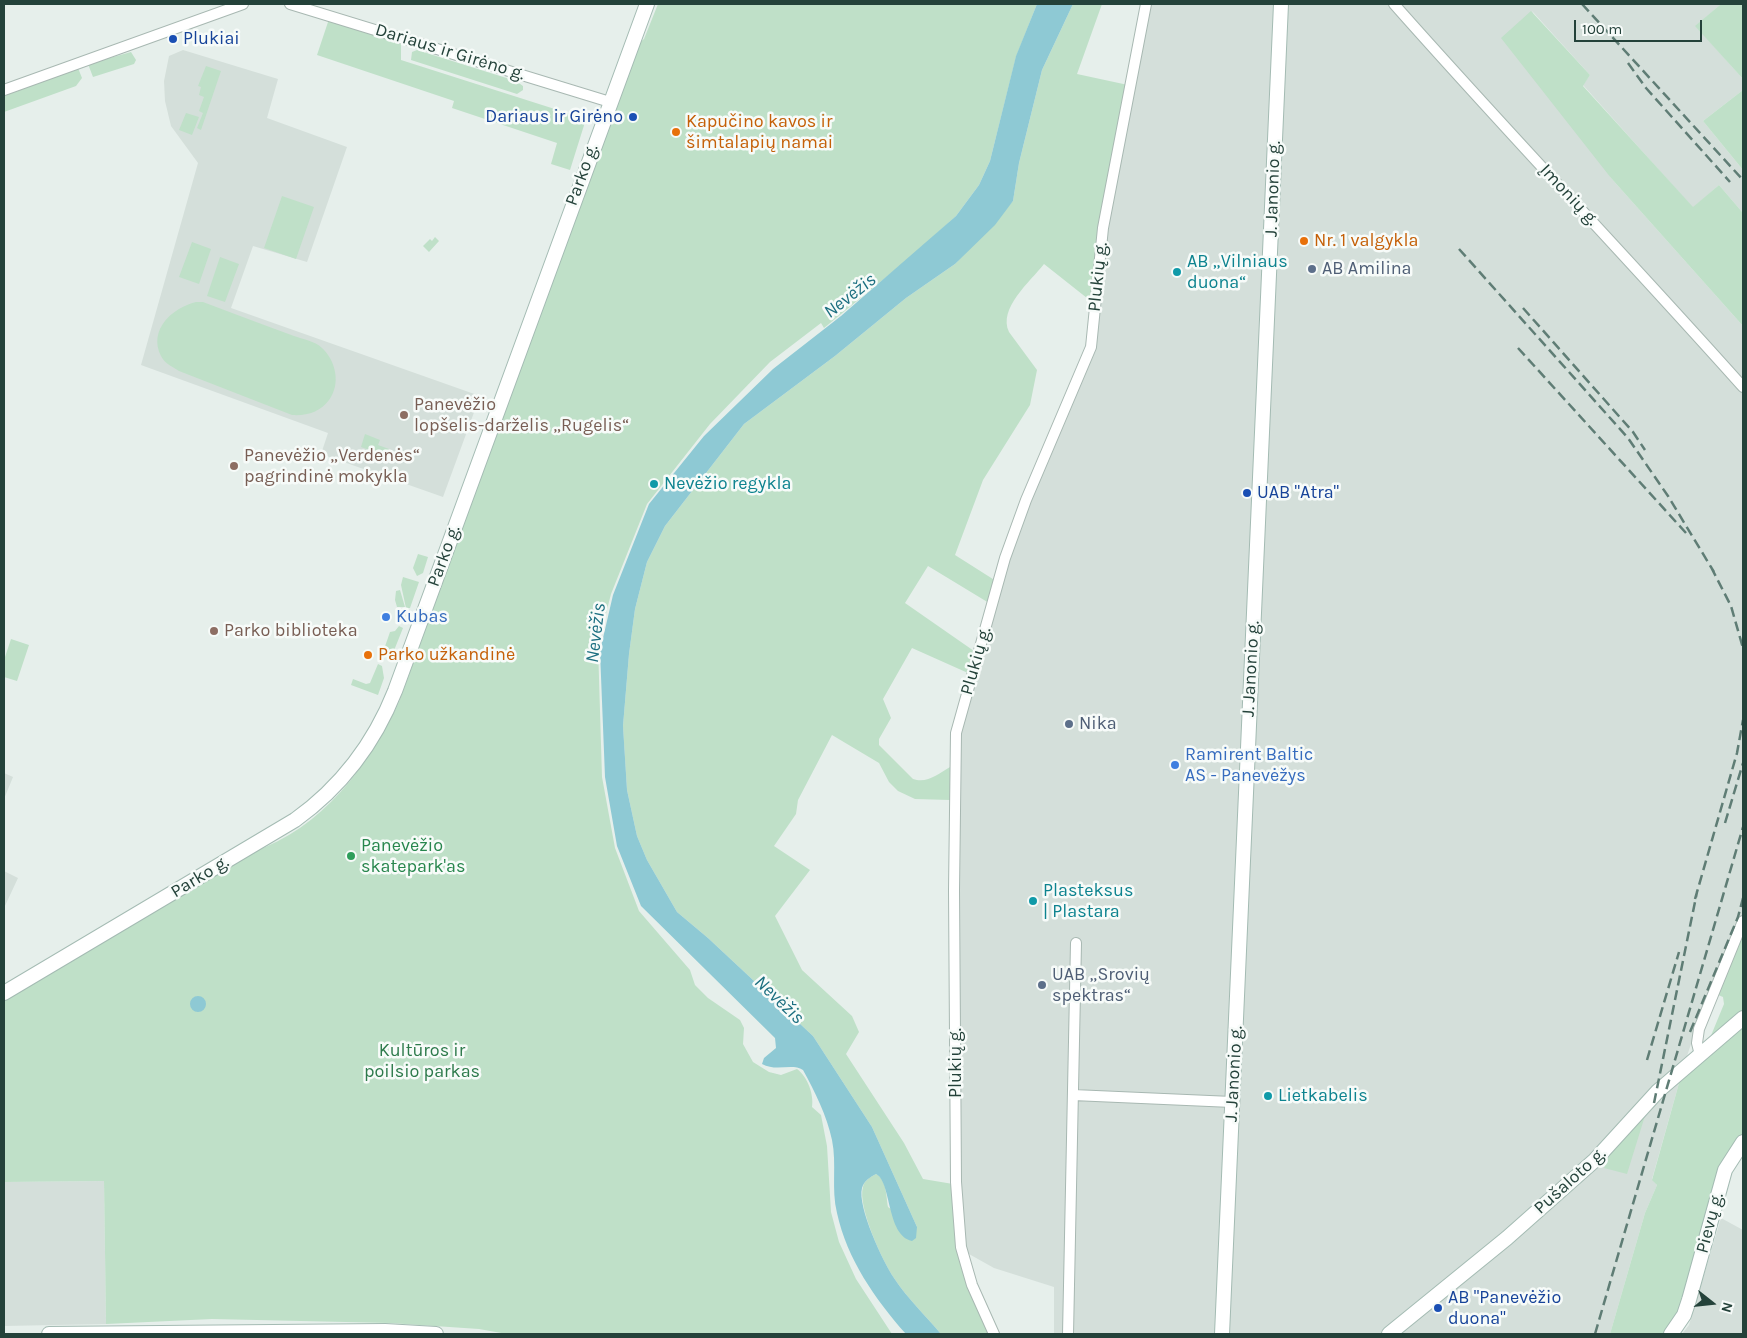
<!DOCTYPE html>
<html>
<head>
<meta charset="utf-8">
<style>
	body { margin:0 }
	#map { position:relative; width:1747px; height:1338px; overflow:hidden; background:#e6efeb; font-family:Karla,sans-serif }
	canvas { display:block }
	.frame { position:absolute; inset:0; border:5px solid #24423a; pointer-events:none }
	.north { position:absolute; left:1687px; top:1278px; width:50px; height:50px; -webkit-text-stroke:4px #f7fbf9; paint-order:stroke; rotate:106deg; font-size:14px; font-weight:700; line-height:20px; text-align:center; color:#24423a }
	.north::after { content:''; display:block; margin:auto; width:18px; height:22px; background:#24423a; clip-path:polygon(50% 0,100% 100%,50% 72%,0 100%) }
	.scale { position:absolute; left:1574px; top:20px; width:128px; height:22px; box-sizing:border-box; border:2px solid #24423a; border-top:0; padding-left:6px; font-size:15px; line-height:18px; white-space:nowrap; color:#24423a; -webkit-text-stroke:4px #f7fbf9; paint-order:stroke }
</style>
</head>
<body>
<div id="map">
<canvas width="1747" height="1338"></canvas>
<div class="frame"></div>
<div class="north">N</div>
<div class="scale">100 m</div>
</div>
<script>
const ctx = document.querySelector('canvas').getContext('2d');
ctx.lineJoin = 'round';
function fillPath(path, color) { ctx.fillStyle = color; ctx.fill(path, 'evenodd'); }
function strokePath(path, color, width, dash) { ctx.strokeStyle = color; ctx.lineWidth = width; ctx.lineCap = dash ? 'butt' : 'round'; ctx.setLineDash(dash || []); ctx.stroke(path); }
function write(font, color, halo, rows, align = 'center') {
  ctx.font = font + ' Karla,sans-serif'; ctx.lineWidth = 5; ctx.setLineDash([]); ctx.textBaseline = 'middle'; ctx.strokeStyle = halo; ctx.fillStyle = color; for (const [text, x, y, turn = 0] of rows) {
    ctx.save(); ctx.translate(x, y); ctx.rotate((+turn || 0) * Math.PI / 180); ctx.textAlign = isNaN(turn) ? turn : align; if (halo) ctx.strokeText(text, 0, 0); ctx.fillText(text, 0, 0); ctx.restore();
  }
}
fillPath(new Path2D(`
	M1143 4H1721L1696 26 1743 79V90L1703 121 1743 170V213L1719 185 1693 208 1583 85 1590 75 1532 11 1611 178 1743 326V915L1697 1026 1686 1059 1656 1084 1618 1123 1604 1168 1648 1106 1681 1076 1652 1179 1657 1185 1645 1213 1610 1334H1054V1287L994 1268 960 1249 952 934 951 738 974 651 1085 357Z
	M183 50 278 79 267 118 347 147 307 262 253 246 231 308 480 396 443 497 321 454 328 433 141 365 198 163 171 126 165 101 164 81 169 56Z
	M4 773 13 777 4 799Z
	M4 871 18 878 4 908Z
	M104 1181 106 1324 4 1326V1182Z
	M1721 1218 1743 1230V1334H1682L1689 1325Z`), '#d4dfda');
fillPath(new Path2D(`
	M658 4H1037L1016 57 990 161 979 185 956 216 912 256 824 328 821 323 770 362 710 424 647 504 611 594 598 645 602 777 615 848 639 911 690 970 695 985 708 998 740 1020 744 1028 743 1044 753 1062 769 1072 781 1075 797 1069C808 1077 814 1095 812 1107L821 1115 827 1146 831 1212 839 1242 856 1279 892 1334H507L479 1329 390 1323 212 1319 106 1324 104 1181 4 1182V998L252 852C322 829 369 765 399 702L639 43 644 39Z
	M1073 4H1102L1077 74 1128 85 1092 302 1044 264C1030 282 998 308 1009 332L1037 370 1030 405 983 480 955 555 996 581 989 603 928 566 905 603 974 651 968 673 912 648 883 699 891 718 879 739V745L913 779C927 784 938 774 950 767V800L915 799 898 791 889 782 879 763 832 735 798 800 796 814 774 846 810 870 775 916 802 970 852 1016 859 1032 846 1054 904 1143 923 1179 953 1184 960 1249 991 1334H941C926 1316 907 1298 894 1278 883 1262 857 1206 863 1187 864 1181 870 1177 876 1174 887 1180 886 1196 888 1207L917 1227 872 1127 813 1036 708 938 677 912 647 860 637 836 627 790 623 726 629 654 635 609 647 562 665 526 744 424 835 356 906 298 955 264 1013 201 1019 163 1042 70Z
	M1721 4H1743V79L1695 26Z
	M1531 11 1590 75 1583 86 1693 207 1719 185 1743 213V326L1611 178 1501 38Z
	M329 19 401 43V60L586 119 570 170 551 164 557 143 452 108 454 101 317 55Z
	M417 50 516 81 523 86V90L517 94 411 60 412 52Z
	M131 52 136 60 134 64 93 77 88 64Z
	M206 66 221 71 201 130 197 128 203 113 199 111 204 97 199 95 201 87 198 86Z
	M78 68 82 78 76 86 4 112V96Z
	M1743 90V170L1703 121Z
	M186 113 199 117 192 135 179 130Z
	M282 196 314 207 296 259 264 248Z
	M435 237 439 241 429 252 423 246 430 239 432 241Z
	M192 242 211 249 199 284 179 277Z
	M220 257 239 264 225 302 207 296Z
	M196 302H203C233 313 263 325 294 336 302 339 315 341 322 348 336 361 341 384 329 400 320 412 307 416 292 415L179 371C173 367 165 364 161 356 148 330 172 308 196 302Z
	M365 434 380 440 378 445 389 449 386 456 361 447Z
	M418 554 428 557 423 573 417 576 413 568Z
	M403 577 419 582 410 608H406L401 585Z
	M400 590 405 607H397L395 600 396 591Z
	M399 626 403 628 393 653 381 658 390 632 395 631Z
	M11 639 29 645 17 681 4 677V660Z
	M378 664 382 666 384 678 378 695 351 685 353 679 366 684 370 683Z
	M1743 915V1011L1710 1038 1724 1004 1723 997 1711 992Z
	M1743 1025V1134L1738 1140 1679 1311 1664 1334H1610L1645 1213 1657 1185 1652 1180 1681 1076Z
	M1648 1106 1627 1174 1604 1168 1609 1153Z`), '#bfe0c8');
fillPath(new Path2D(`
	M1037 4H1073L1042 70 1019 163 1013 201 995 225 955 264 906 298 835 356 744 424 665 526 647 562 635 609 629 654 623 726 627 790 637 836 647 860 677 912 708 938 813 1036 872 1127 917 1227 916 1238 912 1241C886 1235 892 1182 876 1174 870 1177 864 1181 862 1188 857 1206 883 1262 894 1278 907 1298 926 1316 941 1334H906C875 1299 847 1259 837 1213 831 1189 837 1164 832 1140 827 1116 815 1092 803 1070 792 1063 776 1072 762 1064L764 1058 776 1048 775 1038 641 906 617 846 605 777 600 651 613 595 649 504 704 436 773 369 841 316 956 216 979 185 990 161 1016 56Z
	M190 1004a8 8 0 1 1 16 0a8 8 0 1 1-16 0Z`), '#8ec9d4');
const street = new Path2D(`
	M290 4 610 102
	M1394 4C1508 133 1628 258 1743 387
	M4 90 243 4
	M1700 1055 1697 1043 1699 1029 1743 921
	M1073 1095 1232 1102
	M994 1334 972 1285 961 1247 956 1182 954 890 956 733 1005 558 1026 500 1091 347 1103 228 1146 4
	M1068 1334 1076 943`);
const secondary = new Path2D(`
	M4 993 295 820C341 787 374 744 395 691L647 4
	M49 1334 385 1331 436 1334
	M1222 1334 1281 4
	M1389 1334 1507 1238 1595 1160 1658 1091 1743 1018
	M1671 1334 1684 1315 1689 1300 1725 1170 1743 1142`);
strokePath(street, '#a8b8b2', 12);
strokePath(secondary, '#a4bbb3', 16);
strokePath(street, '#fff', 10);
strokePath(secondary, '#fff', 14);
strokePath(new Path2D(`
	M1582 4 1743 180
	M1628 63 1646 88 1730 182
	M1459 249 1628 438 1668 496 1714 572
	M1523 308 1633 432 1645 450
	M1518 348 1686 533
	M1711 567 1731 606 1743 648
	M1725 823 1743 763
	M1695 899 1737 753 1743 720
	M1690 1032 1738 917 1743 898
	M1647 1060 1679 952
	M1654 1103 1697 892
	M1595 1334 1743 827`), '#5f7d75', 2.5, [10, 5]);
for (const [x, y, r, color] of [
	[173,39,5,"#1a4fb4"],
	[633,117,5,"#1a4fb4"],
	[676,132,5,"#e8710a"],
	[1304,241,5,"#e8710a"],
	[1312,269,5,"#5c6f8a"],
	[1177,272,5,"#0f9aa8"],
	[404,415,5,"#8d6e63"],
	[234,466,5,"#8d6e63"],
	[654,484,5,"#0f9aa8"],
	[1247,493,5,"#1a4fb4"],
	[386,617,5,"#3f7fe0"],
	[214,631,5,"#8d6e63"],
	[368,655,5,"#e8710a"],
	[1069,724,5,"#5c6f8a"],
	[1175,765,5,"#3f7fe0"],
	[351,856,5,"#2e9e5b"],
	[1033,901,5,"#0f9aa8"],
	[1042,985,5,"#5c6f8a"],
	[1268,1096,5,"#0f9aa8"],
	[1438,1308,5,"#1a4fb4"]
]) { const dot = new Path2D(); dot.arc(x, y, r, 0, 2 * Math.PI); ctx.fillStyle = color; ctx.fill(dot); strokePath(dot, '#f7fbf9', 2); }
write('18px', '#164399', '#f7fbf9', [
	["Plukiai",183,39],
	["Dariaus ir Girėno",623,117,"right"],
	["UAB \"Atra\"",1257,493],
	["AB \"Panevėžio",1448,1298],
	["duona\"",1448,1319]
], 'left');
write('18px', '#24423a', '#f7fbf9', [
	["Dariaus ir Girėno g.",450,52,17],
	["Parko g.",582,175,-70],
	["J. Janonio g.",1273,189,-88],
	["Įmonių g.",1569,195,47],
	["Plukių g.",1098,277,-84],
	["Parko g.",444,556,-70],
	["Plukių g.",976,661,-74],
	["J. Janonio g.",1251,669,-87],
	["Parko g.",200,877,-31],
	["Plukių g.",956,1063,-90],
	["J. Janonio g.",1234,1074,-87],
	["Pušaloto g.",1570,1181,-42],
	["Pievų g.",1710,1223,-75]
]);
write('18px', '#c56008', '#f7fbf9', [
	["Kapučino kavos ir",686,122],
	["šimtalapių namai",686,143],
	["Nr. 1 valgykla",1314,241],
	["Parko užkandinė",378,655]
], 'left');
write('18px', '#0d838f', '#f7fbf9', [
	["AB „Vilniaus",1187,262],
	["duona“",1187,283],
	["Nevėžio regykla",664,484],
	["Plasteksus",1043,891],
	["| Plastara",1043,912],
	["Lietkabelis",1278,1096]
], 'left');
write('18px', '#4e5e75', '#f7fbf9', [
	["AB Amilina",1322,269],
	["Nika",1079,724],
	["UAB „Srovių",1052,975],
	["spektras“",1052,996]
], 'left');
write('18px', '#785e54', '#f7fbf9', [
	["Panevėžio",414,405],
	["lopšelis-darželis „Rugelis“",414,426],
	["Panevėžio „Verdenės“",244,456],
	["pagrindinė mokykla",244,477],
	["Parko biblioteka",224,631]
], 'left');
write('18px', '#366cbe', '#f7fbf9', [
	["Kubas",396,617],
	["Ramirent Baltic",1185,755],
	["AS - Panevėžys",1185,776]
], 'left');
write('18px', '#27864d', '#f7fbf9', [
	["Panevėžio",361,846],
	["skatepark'as",361,867]
], 'left');
write('18px', '#2d7a4b', '#f7fbf9', [
	["Kultūros ir",422,1051],
	["poilsio parkas",422,1072]
]);
write('italic 19px', '#1c6f80', '#f7fbf9', [
	["Nevėžis",850,296,-38],
	["Nevėžis",596,633,-83],
	["Nevėžis",779,1000,44]
]);
</script>
</body>
</html>
